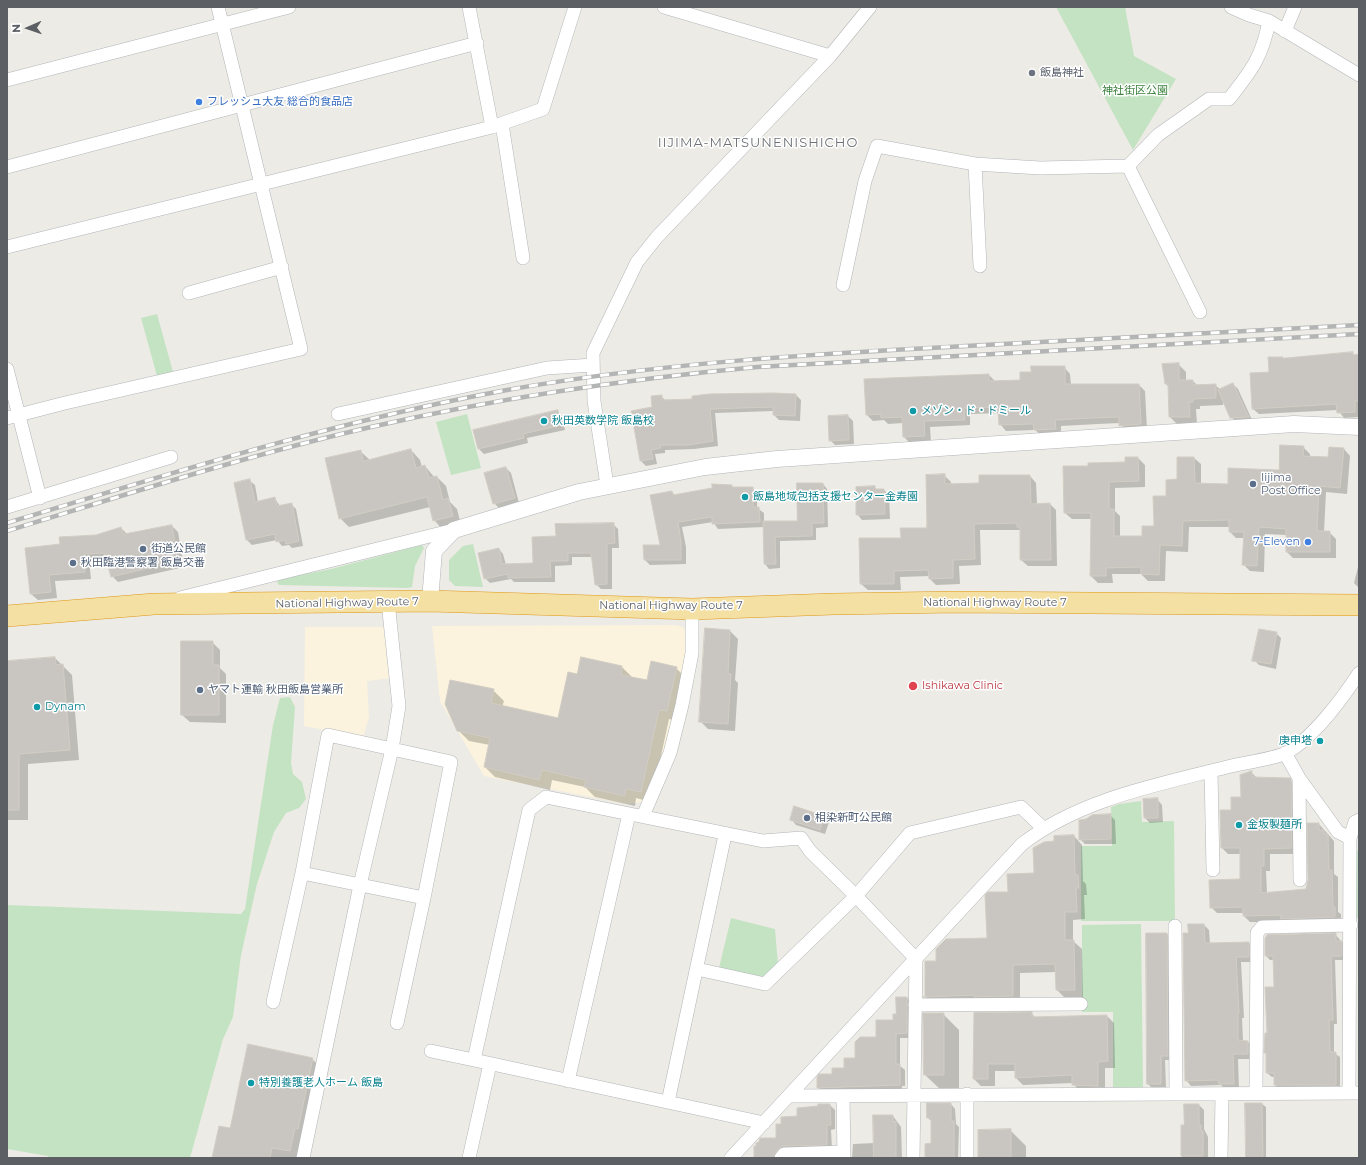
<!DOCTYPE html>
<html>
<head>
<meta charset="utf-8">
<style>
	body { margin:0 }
	#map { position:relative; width:1366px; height:1165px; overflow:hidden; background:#edebe5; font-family:Montserrat,sans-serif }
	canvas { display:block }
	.frame { position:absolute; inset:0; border:8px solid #5c6064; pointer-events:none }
	.north { position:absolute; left:8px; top:8px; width:40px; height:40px; -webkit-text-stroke:3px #fff; paint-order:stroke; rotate:268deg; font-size:11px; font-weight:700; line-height:16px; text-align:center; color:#5c6064 }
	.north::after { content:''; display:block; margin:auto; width:14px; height:18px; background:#5c6064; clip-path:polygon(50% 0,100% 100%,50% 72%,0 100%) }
</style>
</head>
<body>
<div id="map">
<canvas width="1366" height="1165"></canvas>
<div class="frame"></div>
<div class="north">N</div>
</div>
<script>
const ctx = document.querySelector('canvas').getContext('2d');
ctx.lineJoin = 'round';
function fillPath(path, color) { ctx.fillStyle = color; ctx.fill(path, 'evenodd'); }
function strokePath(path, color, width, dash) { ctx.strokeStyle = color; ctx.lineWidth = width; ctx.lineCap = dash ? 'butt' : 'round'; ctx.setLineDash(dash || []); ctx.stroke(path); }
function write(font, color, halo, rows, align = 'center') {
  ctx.font = font + ' Montserrat,"Noto Sans JP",sans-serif'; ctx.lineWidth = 3; ctx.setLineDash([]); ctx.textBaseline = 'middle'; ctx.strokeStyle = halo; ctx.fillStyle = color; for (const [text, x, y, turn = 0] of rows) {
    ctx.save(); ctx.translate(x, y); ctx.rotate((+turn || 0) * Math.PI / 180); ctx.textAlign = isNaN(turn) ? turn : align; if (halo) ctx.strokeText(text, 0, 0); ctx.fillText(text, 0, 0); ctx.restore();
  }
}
fillPath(new Path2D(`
	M676 625 683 627 686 631V650L677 705 659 766 642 802 627 804 484 776 440 701 432 626Z
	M305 627H386L391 678 367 681 369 717 363 737 304 726Z`), '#fbf3dd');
fillPath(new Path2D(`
	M1056 7H1125L1134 56 1176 79 1133 150Z
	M157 314 173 372 157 376 141 318Z
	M467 414 481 468 451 475 436 422Z
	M473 544 483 587 455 586 449 580V560L463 546Z
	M422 545 424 548 415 566 412 587 408 588 279 585 277 582 280 579 331 569Z
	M290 697 295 707 291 763 293 774 302 782 306 799 299 808 286 813 274 832 257 884 241 955 233 1017 223 1039 190 1158H49L48 1156 7 1149V905L241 914 245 909 273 725 280 698Z
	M1141 801 1142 822 1174 821 1175 921H1081V846H1112L1111 807 1119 804Z
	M1359 850V918H1356L1355 851Z
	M731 918 775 929 778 965 764 977 719 968Z
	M1141 924 1143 1088H1113V1012H1082V925Z`), '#c4e3c3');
fillPath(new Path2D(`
	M1353 354 1355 356 1359 355V417L1344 418 1338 410 1259 414 1253 409 1270 373 1284 359Z
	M1178 364 1186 372V381H1193L1198 386 1215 385 1221 390 1233 384 1238 389 1253 422H1237L1231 417 1223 399V405L1200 406V409H1196L1197 424H1177L1170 417 1169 387 1166 384Z
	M1064 367 1070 374 1071 385H1139L1145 391 1147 430 1126 431 1120 423 1098 424 1061 426V434L1041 435 1035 430 1006 431 1000 424V413L970 414V425L930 427 931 442 910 443 904 437 903 423 888 424 884 420 873 421 867 415 989 375 996 382 1021 381 1032 373Z
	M709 395H796L801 400 800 421 779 420 774 415V411L715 413 718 446 694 449 665 450V453L655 454 657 464 646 466 641 461 653 408 661 396 666 401 694 400Z
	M557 411 562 416 565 430 527 438 528 443 484 454 479 449 474 430Z
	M848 416 853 421 854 444 835 445 830 440Z
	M1303 447 1310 454V457L1329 458 1344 449 1350 456 1347 494 1326 492 1324 532H1329L1336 539V558H1293L1287 552V535L1265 534 1264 572 1250 571 1243 564 1245 538H1236L1230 532V527H1189L1188 552 1166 551 1165 581H1148L1141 574H1112L1113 583H1098L1091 576 1092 519H1072L1065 513 1089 467 1126 463V458H1138L1145 465V487L1115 488V511L1120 516V537H1143L1155 527 1167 497 1194 458 1201 464V484L1229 485 1280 471Z
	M411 450 420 460 422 467 425 466 435 478 437 477 446 486 450 502 457 509 461 525 443 530 434 520 430 507 349 527 340 518 360 451 370 460Z
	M506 468 511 473 519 503 499 508 494 503Z
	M944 475 951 482V485L980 484 1030 476 1036 483 1037 504H1050L1056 510 1057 566H1028L1021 560V530H980L981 565 959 566 960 584 936 585 930 579V576L900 577 901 590H868L861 584 902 539 926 529 928 517Z
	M250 481 255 485 258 502 275 499 280 506 291 504 296 509 303 546 292 548 289 545 282 546 277 540 252 545 247 540 235 484Z
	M823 484 827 489 828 527 816 528V540L780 541V568L769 569 765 564 764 527 718 529 713 522 682 527 686 547V564L650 565 645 560 661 546 672 492 675 495 731 486 734 488H752L757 493V508L764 513V522H799Z
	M874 487 877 490H884L889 495 890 519 862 520 857 514Z
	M613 524 618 529 619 548H612V589H601L596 584 593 557H572V565L555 566V582H514L511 579 490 583 485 578 499 549 503 554 506 565 534 564 557 537Z
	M172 526 178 532 184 567 118 582 112 576 107 559 89 560 91 579 55 581 57 598 38 600 31 594 61 545 121 528 127 534Z
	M1359 563V588L1354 583Z
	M730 631 738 639 735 680 738 683 735 731 708 729 700 721Z
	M1276 633 1281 638 1276 669 1259 665 1254 660Z
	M212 642 220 650V668L226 674V723L190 722 182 715Z
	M55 658 72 675 79 760 28 764V820H8L7 662Z
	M622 667 632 677 647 681 676 668 686 678 677 721 669 719 651 802 636 798 635 806 595 797 585 787 552 780 550 790 495 777 485 767 490 745 469 741 458 730 493 690 504 701 502 707 559 719 578 675Z
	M1251 772 1257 778 1289 779 1295 785 1297 854H1270V871H1266L1267 893 1306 890 1319 824 1334 841V874L1338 877V912L1341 914V923L1250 922 1244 916V913H1217L1211 907 1242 880 1241 854H1228L1222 848 1232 811 1242 798Z
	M1157 799 1162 805 1163 822 1150 823 1145 818Z
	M1110 815 1115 820 1116 844H1085L1080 839Z
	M824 817 829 822 825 834 796 825 791 819Z
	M1074 836 1082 845 1083 881 1086 884 1087 895H1084L1085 919 1073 920V941L1082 949 1083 998H1065L1057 990 1056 972 1020 973V1004L933 1005 926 998V962H937L988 939 1009 893 1035 874 1055 842Z
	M1204 925 1209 930 1210 944 1249 943 1254 948V962H1241L1244 1018H1242L1243 1041 1248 1042 1253 1047V1059H1238L1239 1089H1225L1221 1085 1191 1086 1186 1080 1189 934Z
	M1167 934 1172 939V1060H1165L1166 1089H1153L1148 1084Z
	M1335 934 1346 947V960H1335L1337 1024H1334V1053L1340 1057V1089L1280 1090 1275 1085V1077H1272L1267 1073V1055L1265 1053 1266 1034H1268L1275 988 1274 960H1270L1266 956Z
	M897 998H907L912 1003 911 1038H900V1066L905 1070V1086H902V1090L823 1092 818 1087 833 1075 845 1069 894 1021 897 1015Z
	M1031 1013 1036 1018 1107 1016 1114 1023 1115 1068H1105V1092H1080L1073 1083 1023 1085 1016 1078V1071H995V1086H981L974 1079V1050Z
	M943 1014 959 1030V1090H941L925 1075Z
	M312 1059 323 1069 301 1158H213L231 1129Z
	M928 1104H951L955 1109 956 1124 959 1127 958 1158H926L932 1144V1122L928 1118Z
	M1262 1104 1266 1107V1158H1247Z
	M830 1105 835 1110V1129L831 1130 832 1149 780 1158H755L777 1139 782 1125 798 1117V1108Z
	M1199 1105 1204 1110V1129L1208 1137V1158H1182V1126H1185Z
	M893 1116 901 1127 902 1158H852L853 1144 875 1143Z
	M1010 1130 1026 1146V1158H979Z`), '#0003');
const building = new Path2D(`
	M1353 352V355L1359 354V401H1355V412L1337 413 1336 404 1252 409 1250 373 1269 372 1268 357H1283V358Z
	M1179 363V380H1193V385L1216 384V398L1193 399V402H1189L1190 417H1169L1168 384H1165L1162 364Z
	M1031 366H1065V384H1139L1141 424 1119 426V417L1091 418 1055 420 1056 429 1034 430 1033 424 999 425 998 407 964 408 965 420 924 421 925 436 903 437 902 417 881 418V414L866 415 864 379 989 374V381L1020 380V372H1031Z
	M1233 383 1245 409 1249 417 1230 418 1218 390Z
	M774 393 796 394 795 416 773 415V407L710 409 713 441 688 445H660L661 448 651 450 653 459 640 461 631 411 652 407 651 396 662 395V400L692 399V396L709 394Z
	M558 410 561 425 523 434 524 438 478 449 473 430Z
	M848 415 849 440 829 441 828 416Z
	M1280 445 1304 446 1303 456 1328 457 1329 447 1344 448 1340 488 1319 486 1317 531H1330V552H1286V529L1259 527 1257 566 1242 565 1244 532H1229V520L1183 521 1182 546 1160 545 1159 575 1141 574V567L1106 568V576H1090L1091 513H1064L1063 466H1088V463L1125 462V457H1138L1139 481 1109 482V509H1114V536H1142V526H1154L1153 496H1166V480L1177 479V457H1194L1195 483 1228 484V468L1279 470Z
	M411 449 416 468 425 465 429 478 437 476 443 500 448 498 453 516 433 521 427 497 339 519 325 458 361 450 363 461Z
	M506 467 515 498 493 504 484 473Z
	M945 474V484L979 483V475H1030L1031 504 1050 503 1051 560H1020V527H1017V523L974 524 975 559 953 560V578L929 579 928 570 894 571V584H860L859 538H901L900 528H927L926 475Z
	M250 479 255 502 275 497 277 506 292 503 299 541 286 544 285 540 276 542 275 534 246 540 234 483Z
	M797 483H823L824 523H812V536L775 537 776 564H764L763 521H797Z
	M712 484 732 485V487H753V507H759L760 522 712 524V517L678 522 681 542V560H644L643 545H660L650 495 672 491 673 495 712 488Z
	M875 486V489H884L885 514 856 515V487Z
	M614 523 615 543 607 544V584L595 585 591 553H568V561H550L551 577 508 578V574L484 579 478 553 499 548 502 564 533 563 532 537 556 536 555 524Z
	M172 525 178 561 111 577 104 553 84 554 85 572 49 575 51 592 30 594 25 548 60 544 59 537 96 535 121 527 123 534Z
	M705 628 730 630 728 674H731L728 724 699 722Z
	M1259 629 1277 632 1271 664 1252 661Z
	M181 641H213V665H219V715H181Z
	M55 657 56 665 63 664 70 750 19 754V810H7V661Z
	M581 657 622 666 621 675 647 680 651 661 677 667 667 711 659 710 641 792 626 789 625 796 584 787 586 780 542 770 539 780 484 767 490 738 457 731 445 704 450 680 494 689 491 703 558 718 568 672 577 674Z
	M1252 771V777L1290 778 1291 779 1292 848 1264 849V866H1261V893L1306 889 1308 880 1307 823H1319V830H1324V834H1328L1329 870H1332L1333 907H1335V917L1280 919 1282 915 1243 916V907L1210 908 1209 880 1240 879V848H1221L1220 810H1231V797H1241L1240 775Z
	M1158 798V818H1144L1143 799Z
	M794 806 824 816 820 830 790 820Z
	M1111 814V839L1079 840V820L1086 819 1092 815Z
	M1074 835 1075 875H1078L1079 888H1076L1077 912H1065V940H1074L1075 990H1056L1055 964 1013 965V996L974 997V995L923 997H925V961H936V949L946 939 987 938 985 895 988 892H1008L1007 874 1034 873 1033 848 1044 842 1054 841V836Z
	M1188 924H1204L1205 943 1249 942V957H1236L1239 1013H1238V1040L1248 1041V1054H1233L1234 1084H1219L1218 1080 1185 1081 1183 933H1188Z
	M1146 933H1167L1168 1056H1161V1084H1147Z
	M1336 933V941H1342V956H1331L1333 1020H1329L1330 1052H1336V1085H1274V1073H1266V1053H1264L1265 1033H1267L1265 987H1274L1273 956H1265V938L1267 935Z
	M896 997H907V1033L896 1034V1064H900V1085L817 1088V1077L819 1074H832V1068H844V1058H855V1042L860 1037H876V1020H893V1014H896Z
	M1032 1012V1017L1107 1015 1108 1061 1098 1062V1086L1072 1085V1075L1015 1078V1064H988V1079H973L974 1013Z
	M923 1013H944V1075H924Z
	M248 1044 313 1058 298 1129 295 1128 290 1151 272 1148 270 1158H212L219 1126 230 1128Z
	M927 1103H951V1121H954V1158H925V1144L931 1143V1118H927Z
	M1245 1103H1262L1263 1158H1246Z
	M818 1104H830L831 1125H827V1145L783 1146 778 1149 773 1158H754V1146H756V1143L759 1142 760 1138H776V1124H781V1117L797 1116V1108L818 1106Z
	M1184 1104H1199V1125H1201V1131H1203V1156H1181V1125H1184Z
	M873 1115H893V1122L896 1121V1158H874Z
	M1011 1129V1158H978V1130Z`);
fillPath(building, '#c9c6c2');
strokePath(building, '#d2cdc3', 1);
const minor = new Path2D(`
	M664 7 830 56
	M1231 7 1249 15 1269 21 1359 75
	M1285 31 1295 7
	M7 80 289 7
	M502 124 523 258
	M492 127 543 109 575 7
	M975 164 980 266
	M1128 166 1200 312
	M7 167 477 43
	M7 247 492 127 469 7
	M843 285 865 181 877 146 975 164 1040 168 1128 166 1158 135 1209 99H1229C1251 71 1262 58 1269 21
	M189 293 282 267
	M7 369 40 498
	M338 414 547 368 593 365
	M7 418 65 403 301 349 218 7
	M607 485 594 401 593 353 637 262 657 237 830 56 870 7
	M7 507 171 457
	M180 598 454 530
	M1285 753 1299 778 1338 832 1350 838
	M1211 771 1213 870
	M1299 778 1300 880
	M643 816 670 753 682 705 692 653V609
	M302 873 424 898 451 762 392 749 360 885 303 1158
	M1175 926 1176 1094
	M697 969 765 984 856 896 910 833 1021 807 1043 828
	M273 1002 302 873 328 735 392 749 399 706 388 602
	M915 1005 1081 1004
	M397 1023 424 898
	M431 1051 474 1060
	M568 1081 629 814
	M1256 1093 1257 933 1262 927 1351 925
	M1349 1093 1350 838 1355 822 1359 820
	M967 1094V1158
	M790 1096 1359 1093
	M843 1096 844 1158
	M668 1102 725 835
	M764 1123 474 1060 529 810 546 797 763 841 801 838 810 851 856 896 916 959 913 1158
	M469 1158 490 1064
	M731 1158 1022 844C1080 799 1157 785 1227 767 1242 763 1274 759 1286 753 1313 738 1342 699 1359 673
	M781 1158 784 1154 844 1152
	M1221 1158 1222 1094`);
const tertiary = new Path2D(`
	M430 601 434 551 454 530 579 492 705 467 777 459 1294 424 1359 427`);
const trunk = new Path2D(`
	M7 616 154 604 430 601 692 609 834 604 956 602 1359 605`);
strokePath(minor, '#b2b5b8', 14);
strokePath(tertiary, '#b2b5b8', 17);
strokePath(trunk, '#dd9715', 22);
strokePath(minor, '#fff', 13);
strokePath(tertiary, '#fff', 16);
strokePath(trunk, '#f5e0a3', 21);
const rail = new Path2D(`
	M7 523C172 473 336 421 507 390 659 363 812 354 966 346 1097 339 1228 332 1359 325
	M7 531C128 494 248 455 371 427 499 398 627 379 757 367L1359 334`);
strokePath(rail, '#b3b4b4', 4.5);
strokePath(rail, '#fff', 3, [9]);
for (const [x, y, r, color] of [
	[1032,73,4,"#6b7280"],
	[199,102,4,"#3f7fe0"],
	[913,411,4,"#0f9aa8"],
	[544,421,4,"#0f9aa8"],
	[1253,484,4,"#5c6f8a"],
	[745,497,4,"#0f9aa8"],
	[1308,542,4,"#3f7fe0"],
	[143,549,4,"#5c6f8a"],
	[73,563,4,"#5c6f8a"],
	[913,686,5,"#e0444e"],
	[200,690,4,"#5c6f8a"],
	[37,707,4,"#0f9aa8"],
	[1320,741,4,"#0f9aa8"],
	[807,818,4,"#5c6f8a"],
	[1239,825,4,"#0f9aa8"],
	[251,1083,4,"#0f9aa8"]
]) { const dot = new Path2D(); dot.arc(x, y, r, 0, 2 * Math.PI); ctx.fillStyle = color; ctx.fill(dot); strokePath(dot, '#fff', 1.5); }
write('11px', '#5b616d', '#fff', [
	["飯島神社",1040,73]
], 'left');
write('11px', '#3d823e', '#fff', [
	["神社街区公園",1135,91]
]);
write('11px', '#366cbe', '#fff', [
	["フレッシュ大友 総合的食品店",207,102],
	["7-Eleven",1300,542,"right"]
], 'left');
write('11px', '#0d838f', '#fff', [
	["メゾン・ド・ドミール",921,411],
	["秋田英数学院 飯島校",552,421],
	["飯島地域包括支援センター金寿園",753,497],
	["Dynam",45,707],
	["庚申塔",1312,741,"right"],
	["金坂製麺所",1247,825],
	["特別養護老人ホーム 飯島",259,1083]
], 'left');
write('11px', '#4e5e75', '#fff', [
	["Iijima",1261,478],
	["Post Office",1261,491],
	["街道公民館",151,549],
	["秋田臨港警察署 飯島交番",81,563],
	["ヤマト運輸 秋田飯島営業所",208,690],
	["相染新町公民館",815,818]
], 'left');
write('11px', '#5c6064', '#fff', [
	["National Highway Route 7",347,603,-1],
	["National Highway Route 7",995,603],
	["National Highway Route 7",671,606]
]);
write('11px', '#be3a42', '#fff', [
	["Ishikawa Clinic",922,686]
], 'left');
ctx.letterSpacing = '1px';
write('13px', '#6e7276', '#fff', [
	["IIJIMA-MATSUNENISHICHO",758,143]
]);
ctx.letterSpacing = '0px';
</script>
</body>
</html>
